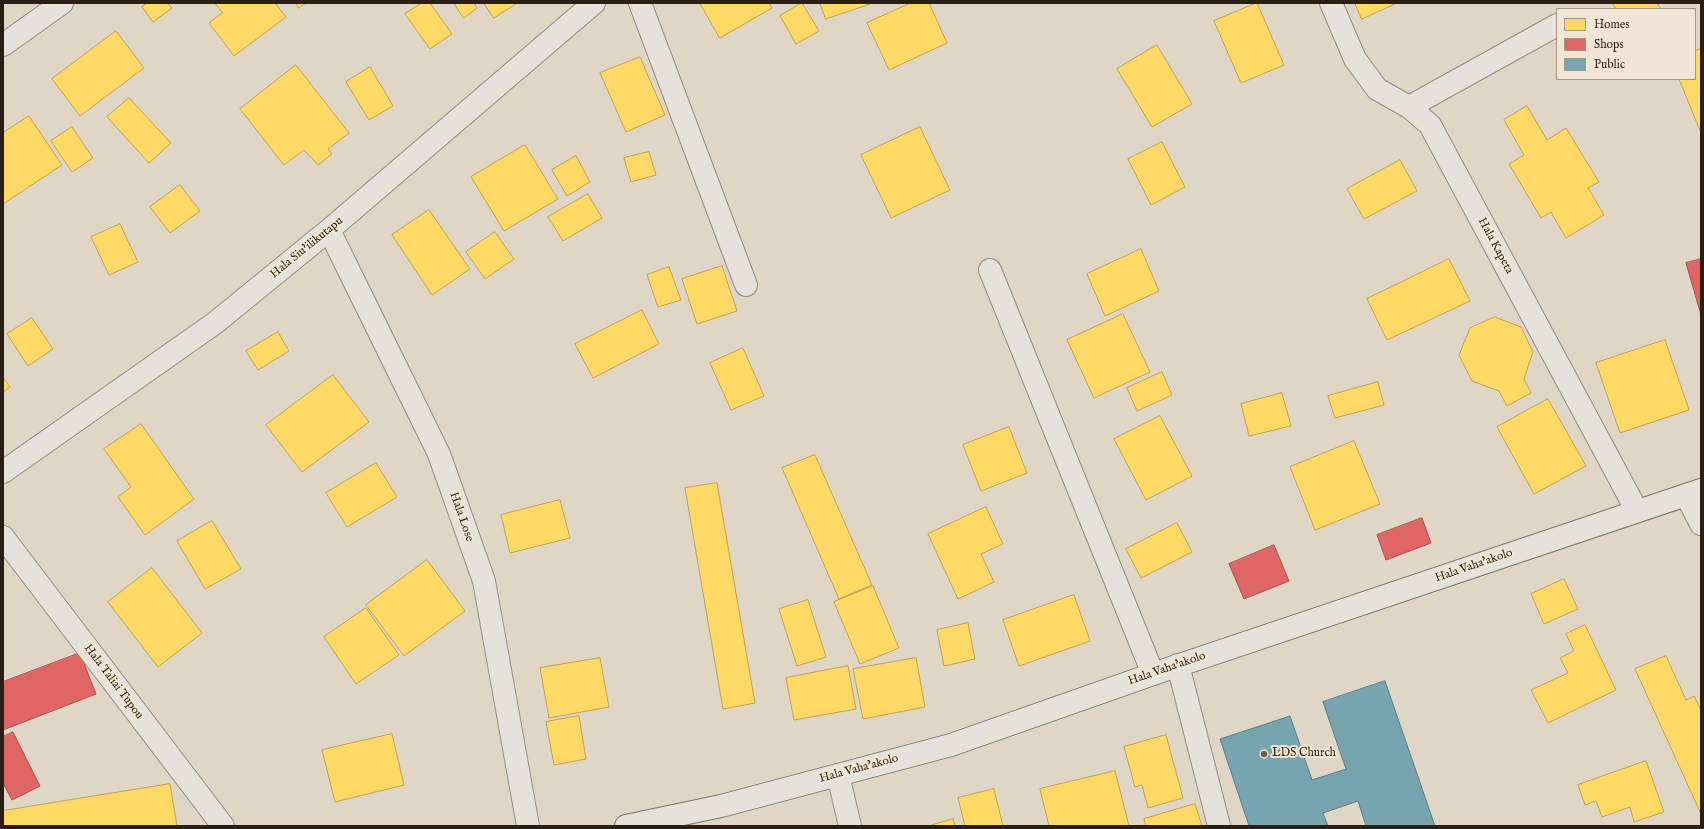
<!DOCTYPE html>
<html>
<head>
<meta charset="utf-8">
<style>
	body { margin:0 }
	#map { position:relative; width:1704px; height:829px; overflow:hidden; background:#e0d6c6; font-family:"IM FELL English",serif }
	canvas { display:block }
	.frame { position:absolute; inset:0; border:4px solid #2b1f15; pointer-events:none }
	.legend { position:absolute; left:1556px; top:8px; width:140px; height:72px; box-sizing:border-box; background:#f1e6d3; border:1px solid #a29687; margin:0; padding:5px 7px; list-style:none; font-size:12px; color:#2b1f15 }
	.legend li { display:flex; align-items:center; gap:8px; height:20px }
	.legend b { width:20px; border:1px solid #a29687 }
</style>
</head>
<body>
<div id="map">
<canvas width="1704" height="829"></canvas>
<div class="frame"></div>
<ul class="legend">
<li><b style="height:11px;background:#ffd966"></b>Homes</li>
<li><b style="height:11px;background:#e06666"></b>Shops</li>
<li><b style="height:11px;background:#76a5af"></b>Public</li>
</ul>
</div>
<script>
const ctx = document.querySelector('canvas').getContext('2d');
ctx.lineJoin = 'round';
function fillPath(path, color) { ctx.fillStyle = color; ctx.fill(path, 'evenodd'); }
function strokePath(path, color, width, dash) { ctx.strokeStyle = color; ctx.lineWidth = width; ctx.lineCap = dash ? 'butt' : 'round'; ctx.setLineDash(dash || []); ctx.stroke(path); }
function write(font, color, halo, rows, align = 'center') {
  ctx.font = font + ' "IM FELL English",serif'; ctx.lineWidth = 4; ctx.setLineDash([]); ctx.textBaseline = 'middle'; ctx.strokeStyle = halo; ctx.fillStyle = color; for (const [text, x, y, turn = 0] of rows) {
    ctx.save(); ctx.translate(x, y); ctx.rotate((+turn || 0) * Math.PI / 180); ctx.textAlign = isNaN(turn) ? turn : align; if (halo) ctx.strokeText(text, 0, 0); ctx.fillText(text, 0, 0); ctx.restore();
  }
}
const homes = new Path2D(`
	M147 3H167L172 8 153 22 142 7Z
	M215 3H275L286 17 234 56 209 23 222 13Z
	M296 3H306L299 8Z
	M422 3H430L452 34 430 49 405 14Z
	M454 3H474L477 8 464 18Z
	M484 3H517L494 18Z
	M700 3H769L772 8 720 38Z
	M802 3 819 31 796 44 780 16Z
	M820 3H873L826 19Z
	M911 3H929L947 43 889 70 867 23Z
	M1257 3 1284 65 1241 83 1214 21Z
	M1355 3H1397L1362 19Z
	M1615 3H1657L1661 9H1616L1613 4Z
	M116 31 144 68 80 116 52 79Z
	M1157 45 1192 104 1152 127 1117 69Z
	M1701 49V133L1679 79H1695V51Z
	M640 57 665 115 626 132 600 73Z
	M296 65 349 133 328 149 332 154 318 165 304 150 284 165 240 109Z
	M370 67 393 106 369 120 346 82Z
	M129 98 171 143 149 163 107 117Z
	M1527 106 1547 140 1566 128 1599 182 1588 188 1604 215 1566 238 1551 212 1541 218 1509 164 1524 155 1504 120Z
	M29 116 62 165 3 204V133Z
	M72 127 93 158 72 172 51 141Z
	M920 127 950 190 891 218 861 155Z
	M1162 142 1185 187 1151 205 1128 159Z
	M525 145 558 199 504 231 471 177Z
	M649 152 656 175 631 182 624 158Z
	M576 156 590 182 567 196 552 170Z
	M1400 160 1417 191 1364 219 1347 189Z
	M180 185 200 211 170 233 150 207Z
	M588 194 602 218 563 241 548 217Z
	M429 210 470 269 432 295 392 235Z
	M120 224 138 262 109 275 91 237Z
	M495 232 514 259 485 279 466 252Z
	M1141 249 1159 291 1105 316 1087 274Z
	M1449 259 1470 301 1387 340 1367 299Z
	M722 266 737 311 697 324 682 279Z
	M669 267 681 300 658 307 647 275Z
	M642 310 659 344 593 378 575 344Z
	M1123 314 1150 372 1094 398 1067 340Z
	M1495 317 1521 327 1533 352 1524 379 1531 393 1507 406 1499 391 1472 381 1459 355 1470 328Z
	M32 318 53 349 28 366 7 334Z
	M278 332 289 351 258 370 246 351Z
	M1665 340 1689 410 1620 433 1596 363Z
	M743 348 764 396 731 410 710 363Z
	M1162 372 1172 395 1137 411 1127 388Z
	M333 375 369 422 302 472 266 425Z
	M3 377 10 387 3 392Z
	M1378 382 1384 405 1335 418 1328 396Z
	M1282 393 1291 426 1249 436 1241 404Z
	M1548 399 1586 466 1534 494 1497 427Z
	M1160 416 1192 476 1146 500 1114 439Z
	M141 424 194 499 145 535 118 497 131 487 104 449Z
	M1009 427 1027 473 981 491 963 445Z
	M1354 441 1380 504 1315 530 1290 467Z
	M815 455 872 585 839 599 782 468Z
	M376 463 397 497 347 527 326 493Z
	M717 483 755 703 723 709 685 488Z
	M560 500 570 538 510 553 501 515Z
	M986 507 1003 544 981 554 994 582 958 599 928 534Z
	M212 521 241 569 205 589 177 541Z
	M1177 523 1192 552 1141 578 1126 549Z
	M427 560 465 611 404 656 366 605Z
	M152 568 202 633 158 667 108 602Z
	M1564 579 1578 609 1544 624 1531 594Z
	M873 586 899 648 860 664 834 602Z
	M1074 595 1090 641 1019 666 1003 620Z
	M808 600 826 657 797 666 779 609Z
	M366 608 399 655 356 684 324 637Z
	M968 623 975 659 944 666 937 630Z
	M1585 625 1616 690 1548 723 1531 690 1568 673 1560 658 1574 651 1566 634Z
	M1666 656 1686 700 1694 696 1701 710V814L1635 669Z
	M600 658 609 707 549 718 540 668Z
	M916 658 925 707 863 719 853 669Z
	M848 666 856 709 794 720 786 678Z
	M579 716 586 759 554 765 546 722Z
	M392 734 404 785 335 802 322 750Z
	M1166 735 1183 798 1148 808 1142 785 1135 787 1124 747Z
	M1646 761 1664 812 1634 822 1630 807 1602 817 1596 801 1585 805 1578 785Z
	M1115 771 1129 826H1049L1040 789Z
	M170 784 177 826H3V811Z
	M994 789 1003 826H965L958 798Z
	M1195 804 1202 826H1146L1144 819Z
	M953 819 955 826H929Z`);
fillPath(homes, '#ffd966');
strokePath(homes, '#bfa14e', 1);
const shops = new Path2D(`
	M1701 259V315L1686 263Z
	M1422 518 1431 543 1386 560 1377 535Z
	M1274 545 1289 581 1244 599 1229 564Z
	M80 653 96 694 3 730V682Z
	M13 732 40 786 12 800 3 783V737Z`);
fillPath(shops, '#e06666');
strokePath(shops, '#aa514e', 1);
const public = new Path2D(`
	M1385 681 1435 826H1366L1358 801 1323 813 1328 826H1249L1220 739 1290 716 1312 780 1346 769 1323 702Z`);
fillPath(public, '#76a5af');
strokePath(public, '#607d81', 1);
const minor = new Path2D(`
	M640 3 746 285
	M1331 3 1355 59 1377 89 1409 107 1430 125 1637 511
	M3 45 62 3
	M1409 107 1557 25
	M329 230 439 454 484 581 528 826
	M990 270 1153 674
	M3 472 215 323 329 230 594 3
	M1686 495 1701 524
	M3 537 223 826
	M1178 665 1219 826
	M838 775 850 826`);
const secondary = new Path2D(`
	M626 826 721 806 951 745 1153 674 1701 490`);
strokePath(minor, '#928b81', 24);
strokePath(secondary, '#797268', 24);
strokePath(minor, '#e6e1da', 22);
strokePath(secondary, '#e6e1da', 22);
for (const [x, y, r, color] of [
	[1264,754,4,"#6a5f53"]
]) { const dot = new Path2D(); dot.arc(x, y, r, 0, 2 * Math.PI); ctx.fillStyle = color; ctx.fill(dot); strokePath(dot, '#f1e6d3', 1.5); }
write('12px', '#2b1f15', '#f1e6d3', [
	["Hala Kapeta",1495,246,62],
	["Hala Siu'ilikutapu",307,248,-39],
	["Hala Lose",461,517,71],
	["Hala Vaha'akolo",1474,566,-19],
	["Hala Vaha'akolo",1167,669,-19],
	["Hala Taliai Tupou",113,682,53],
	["Hala Vaha'akolo",859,769,-15]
]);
write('12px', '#2b1f15', '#f1e6d3', [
	["LDS Church",1272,754]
], 'left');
</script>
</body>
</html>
